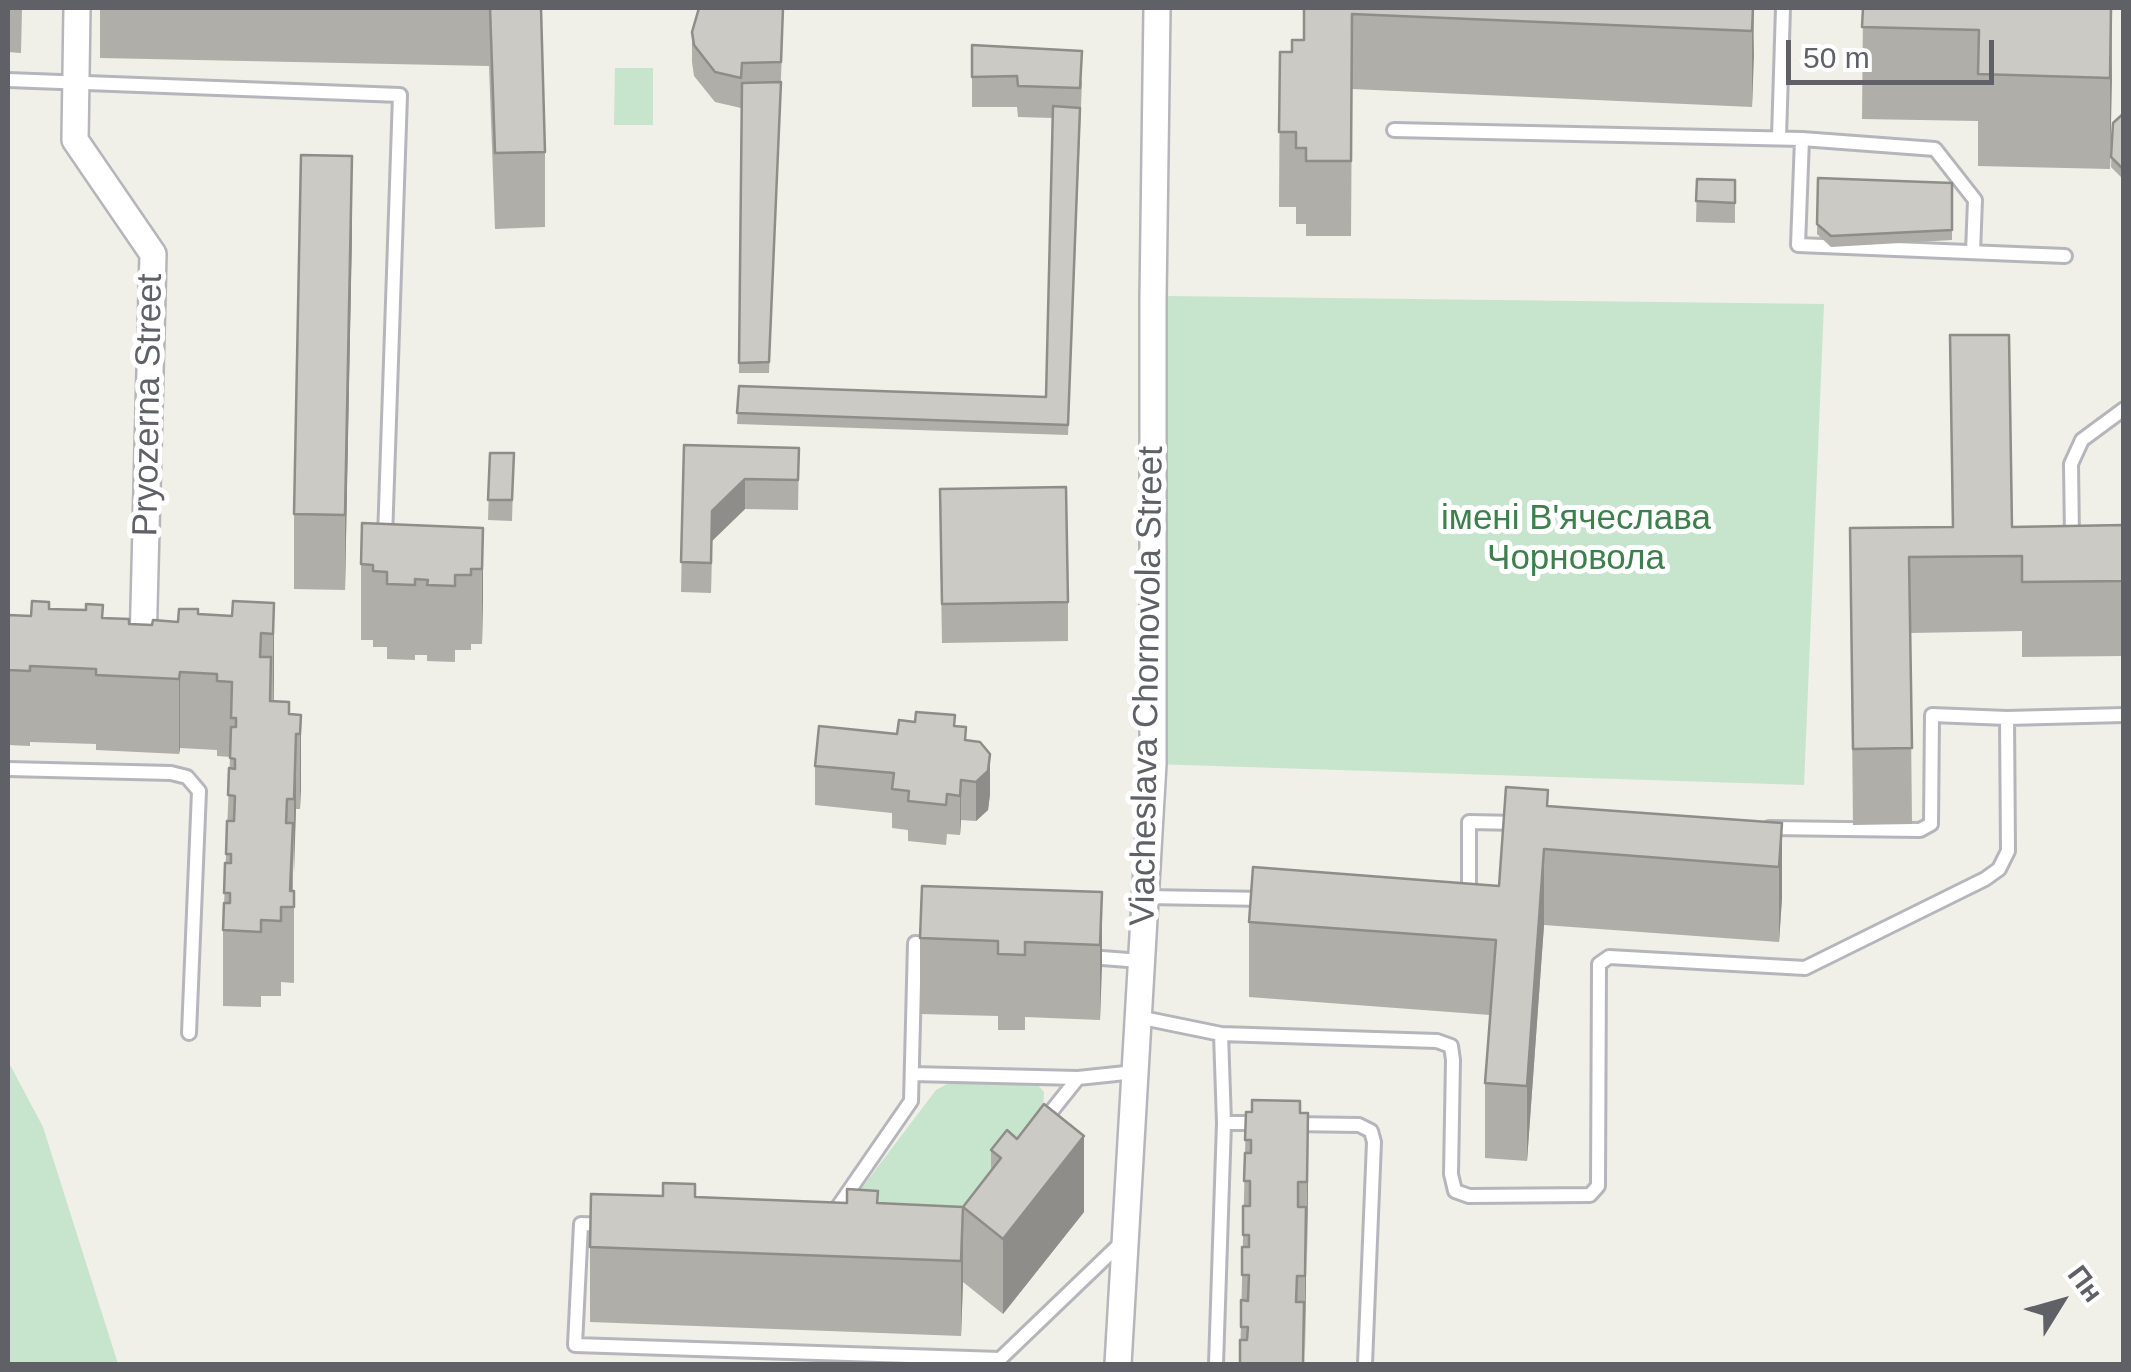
<!DOCTYPE html>
<html>
<head>
<meta charset="utf-8">
<style>
	body { margin:0 }
	#map { position:relative; width:2131px; height:1372px; overflow:hidden; background:#f0efe8; font-family:Helvetica,sans-serif }
	canvas { display:block }
	.frame { position:absolute; inset:0; border:10px solid #5f6167; pointer-events:none }
	.north { position:absolute; left:2011px; top:1252px; width:100px; height:100px; -webkit-text-stroke:8px #fff; paint-order:stroke; rotate:53deg; font-size:28px; font-weight:700; line-height:40px; text-align:center; color:#5f6167 }
	.north::after { content:''; display:block; margin:auto; width:35px; height:45px; background:#5f6167; clip-path:polygon(50% 0,100% 100%,50% 72%,0 100%) }
	.scale { position:absolute; left:1786px; top:40px; width:208px; height:45px; box-sizing:border-box; border:5px solid #5f6167; border-top:0; padding-left:12px; font-size:30px; line-height:35px; white-space:nowrap; color:#5f6167; -webkit-text-stroke:8px #fff; paint-order:stroke }
</style>
</head>
<body>
<div id="map">
<canvas width="2131" height="1372"></canvas>
<div class="frame"></div>
<div class="north">Пн</div>
<div class="scale">50 m</div>
</div>
<script>
const ctx = document.querySelector('canvas').getContext('2d');
ctx.lineJoin = 'round';
function fillPath(path, color) { ctx.fillStyle = color; ctx.fill(path, 'evenodd'); }
function strokePath(path, color, width, dash) { ctx.strokeStyle = color; ctx.lineWidth = width; ctx.lineCap = dash ? 'butt' : 'round'; ctx.setLineDash(dash || []); ctx.stroke(path); }
function write(font, color, halo, rows, align = 'center') {
  ctx.font = font + ' Helvetica,sans-serif'; ctx.lineWidth = 10; ctx.setLineDash([]); ctx.textBaseline = 'middle'; ctx.strokeStyle = halo; ctx.fillStyle = color; for (const [text, x, y, turn = 0] of rows) {
    ctx.save(); ctx.translate(x, y); ctx.rotate((+turn || 0) * Math.PI / 180); ctx.textAlign = isNaN(turn) ? turn : align; if (halo) ctx.strokeText(text, 0, 0); ctx.fillText(text, 0, 0); ctx.restore();
  }
}
fillPath(new Path2D(`
	M615 68H653V125H614Z
	M1166 296 1824 304 1804 785 1153 764V299Z
	M8 1061 43 1127 118 1364H8Z
	M949 1083 1037 1084 1044 1092 1043 1108 952 1219 848 1206 936 1090Z`), '#c7e4cd');
const lane = new Path2D(`
	M8 80 400 95 385 538
	M1394 130 1802 139 1798 245 2065 256
	M1779 137 1783 8
	M1802 139 1935 149 1975 200 1973 252
	M2072 538 2071 464 2082 440 2124 409
	M8 769 171 773 187 777 199 791 189 1033
	M1769 828 1920 830 1931 824 1932 715 2007 718
	M1145 897 1267 899
	M1469 898V822L1519 823
	M1089 957 1141 961
	M1138 1017 1221 1034 1437 1041 1451 1046 1453 1060 1451 1174 1455 1191 1469 1196 1590 1195 1598 1186 1599 964 1609 957 1805 968 1985 879 1999 869 2008 851 2007 718 2124 715
	M912 1074 1078 1078 1135 1072
	M1042 1123 1078 1078
	M1224 1123H1261
	M1291 1124 1359 1125 1371 1131 1374 1142 1365 1364
	M833 1214 911 1101 915 943 935 945
	M606 1225 581 1224 575 1345 1000 1359 1124 1240
	M1216 1364 1224 1123 1221 1034`);
const street = new Path2D(`
	M77 8 75 140 153 254 143 646
	M1118 1364 1153 764V299L1157 8`);
strokePath(lane, '#b5b6bb', 18);
strokePath(street, '#b5b6bb', 30);
strokePath(lane, '#fff', 12);
strokePath(street, '#fff', 25);
fillPath(new Path2D(`
	M8 8H22L21 53 8 52Z
	M100 8H541L545 152V227L495 229 489 66 100 58Z
	M1304 8H1754L1752 107 1352 89 1351 236H1306V224H1296V207H1279L1280 52H1292L1304 40Z
	M1863 8H2112L2110 169 1978 166V121L1862 119Z
	M783 27 769 373H739L742 95 741 108 715 102 694 76 692 62V32Z
	M972 45 1082 81 1068 435 737 424 739 386 1046 397 1053 118 1018 117 1017 107H972Z
	M2124 113V180L2111 167 2113 123Z
	M1818 178 1952 183V240L1831 247 1817 234Z
	M1697 179 1735 180V223L1696 222Z
	M352 232 345 590 294 589V514Z
	M1950 335 2012 527 2124 525V656L2022 657V631L1910 633 1912 824 1853 825 1850 528 1952 527Z
	M684 445 799 448 798 510 745 509 712 541 711 593 681 592Z
	M490 453H514L512 521 488 520Z
	M483 528 482 644H471V650H455V662L427 661V655H415V660L387 659V647H373V640H361V564Z
	M940 528 1068 602V641L942 643Z
	M274 603V701L289 714 301 715 300 809H296L293 874V891H294V983L281 982V996H261V1007L223 1006V930L230 757 217 756V750L180 748 179 754 96 750V744L30 742V746L8 745V615L31 616 49 609 129 624 152 625 178 622 198 614 232 616Z
	M915 722 955 726 966 740 990 794 988 810 976 821 961 820 960 835 947 834 946 845 908 841V830L892 828V813L815 805V766L897 734Z
	M1548 806 1782 823V898L1779 942 1544 925 1527 1161 1485 1158V1083L1490 1015 1249 997V922L1499 886Z
	M1102 892 1100 1020 1025 1017V1030H998V1016L920 1014V938Z
	M1246 1112 1300 1113 1308 1189 1304 1364H1240Z
	M991 1150 1084 1212 1003 1314 963 1282 961 1336 590 1322V1247L663 1196 963 1207 991 1170Z`), '#afaea9');
fillPath(new Path2D(`
	M1753 8 1754 56 1752 107V31Z
	M2111 8 2112 80 2110 169V78Z
	M352 156V232L345 590V515Z
	M745 479V509L712 541 711 593 712 511Z
	M483 528V603L482 644V569Z
	M274 603V678L273 709V634Z
	M180 672V748L179 754V679Z
	M301 715V790L300 809V734Z
	M296 734V809L294 874V799Z
	M990 754V794L988 810 976 821V782Z
	M961 780V820L960 835V796Z
	M293 823 292 907H290Z
	M1782 823V898L1779 942V867Z
	M1544 849V925L1527 1161V1086Z
	M1102 892V968L1100 1020V945Z
	M1308 1113V1189L1307 1258V1182Z
	M1084 1136V1212L1003 1314V1239Z
	M963 1207V1282L961 1336V1261Z
	M1306 1207V1283L1305 1352V1276Z`), '#8e8d89');
const building = new Path2D(`
	M490 8H541L545 152 495 153Z
	M699 8H783L781 62 742 63 741 78 715 72 694 45 692 32Z
	M1304 8H1753L1752 31 1352 14 1351 161H1306V148H1296V132H1279L1280 52H1292V40H1304Z
	M1863 8H2111L2110 78 1978 74 1979 30 1862 27Z
	M972 45 1082 51 1080 88 1018 86 1017 76 972 77Z
	M781 82 769 362 739 363 742 83Z
	M1053 106 1080 108 1068 425 737 413 739 386 1046 397Z
	M2124 113V170L2111 157 2113 123Z
	M301 155 352 156 345 515 294 514Z
	M1818 178 1952 183V230L1831 236 1817 224Z
	M1697 179 1735 180V203L1696 201Z
	M1950 335H2009L2012 527 2124 525V581L2022 582V556L1909 557 1912 748 1853 749 1850 528 1953 527Z
	M684 445 799 448 798 480 745 479 712 511 711 563 681 562Z
	M490 453H514L512 500H488Z
	M1066 487 1068 602 942 604 940 489Z
	M362 523 483 528 482 569H471V575H455V586L427 585 428 580 415 579V585L387 584V572L373 571V565L361 564Z
	M32 601 49 602V609L86 610V604L103 605 102 618 129 619V624L152 625 153 620 178 622 179 609H198V614L232 616 233 601 274 603 273 634 261 633 260 657H271L270 701 289 702V714L301 715 300 734H296L294 799H287L286 823H293L290 891H294V907H281V921L261 920V932L223 930 224 903H230V893H224L225 863H231V854H226L227 821H234L235 796 228 795 229 768 235 769V759L230 758 231 727H236V718H231L232 682 217 681V674L180 672 179 679 96 675V669L30 666V671L8 670V615L31 616Z
	M916 712 955 715 954 726 966 727 965 740 980 742 990 754 988 771 976 782 961 780 960 796 947 794 946 805 908 801 909 791 892 789 894 773 815 766 819 726 897 734 899 720 915 722Z
	M1506 787 1548 790 1547 806 1782 823 1779 867 1544 849 1527 1086 1485 1083 1496 940 1249 922 1253 867 1499 886Z
	M922 886 1102 892 1100 945 1025 942V955L998 954V941L920 938Z
	M1252 1100 1300 1101V1113H1308L1307 1182H1298V1207H1306L1305 1276H1297L1296 1302H1304L1303 1364H1240V1340H1247L1248 1327H1241V1300L1248 1301 1249 1275H1242V1247H1249V1235H1243V1206H1250V1181H1244L1245 1153H1251V1140H1245L1246 1112H1252Z
	M1044 1104 1084 1136 1003 1239 963 1207 961 1261 590 1247 591 1194 663 1196V1183L695 1184V1197L847 1203V1189L878 1191 877 1203 963 1207 1001 1158 991 1150 1007 1130 1017 1139Z`);
fillPath(building, '#cbcac4');
strokePath(building, '#8e8d89', 2.5);
write('35px', '#5f6167', '#fff', [
	["Pryozerna Street",149,405,-89],
	["Viacheslava Chornovola Street",1148,686,-89]
]);
write('35px', '#3d804d', '#fff', [
	["імені В'ячеслава",1576,519],
	["Чорновола",1576,559]
]);
</script>
</body>
</html>
